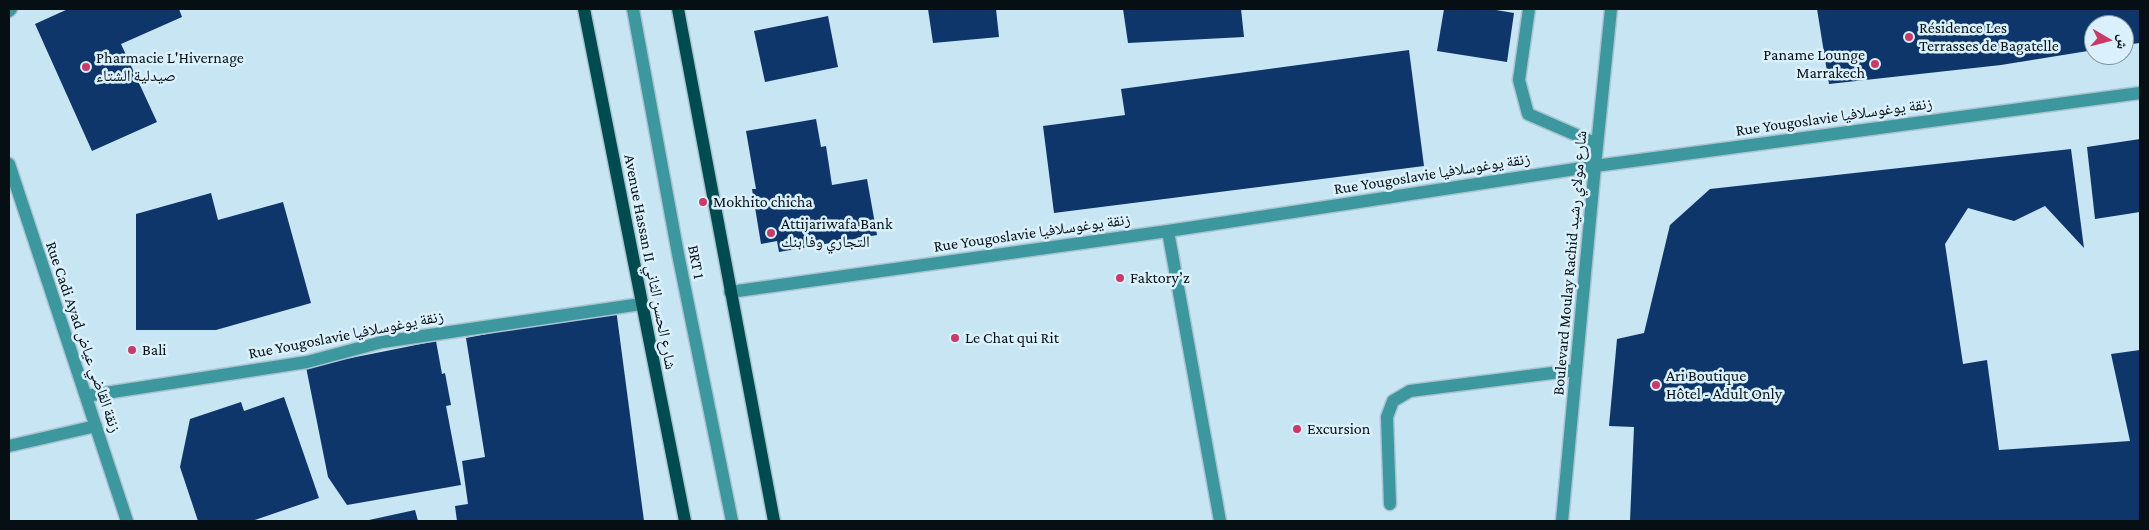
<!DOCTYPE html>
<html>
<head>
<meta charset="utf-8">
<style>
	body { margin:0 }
	#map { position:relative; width:2149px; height:530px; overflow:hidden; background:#c8e5f3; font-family:"Crimson Pro","Noto Naskh Arabic",serif }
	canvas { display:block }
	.frame { position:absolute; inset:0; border:10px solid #061014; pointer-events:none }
	.north { position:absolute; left:2084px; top:15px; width:50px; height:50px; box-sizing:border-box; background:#daf1fd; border:1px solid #8597a0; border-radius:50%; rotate:98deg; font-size:14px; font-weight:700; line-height:20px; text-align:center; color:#061014 }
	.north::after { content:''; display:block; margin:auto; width:18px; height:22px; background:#c93b67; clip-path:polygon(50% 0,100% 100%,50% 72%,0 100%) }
</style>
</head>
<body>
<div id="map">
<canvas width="2149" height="530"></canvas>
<div class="frame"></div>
<div class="north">ش</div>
</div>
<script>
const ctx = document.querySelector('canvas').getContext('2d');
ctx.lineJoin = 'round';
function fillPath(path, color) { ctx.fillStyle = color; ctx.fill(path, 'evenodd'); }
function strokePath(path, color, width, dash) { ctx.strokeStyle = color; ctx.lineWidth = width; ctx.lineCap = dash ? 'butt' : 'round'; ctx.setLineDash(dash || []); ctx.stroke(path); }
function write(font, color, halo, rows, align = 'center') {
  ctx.font = font + ' "Crimson Pro","Noto Naskh Arabic",serif'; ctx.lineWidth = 5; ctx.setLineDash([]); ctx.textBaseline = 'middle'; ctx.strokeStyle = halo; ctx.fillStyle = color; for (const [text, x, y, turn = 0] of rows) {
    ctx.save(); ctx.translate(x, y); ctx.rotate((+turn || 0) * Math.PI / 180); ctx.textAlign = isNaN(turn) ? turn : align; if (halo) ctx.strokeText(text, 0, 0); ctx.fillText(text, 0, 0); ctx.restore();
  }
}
fillPath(new Path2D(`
	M68 9H179L182 17 121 44 157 122 92 151 35 24Z
	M928 9H996L999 37 933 43Z
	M1123 9H1241L1244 37 1128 43Z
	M1444 9H1490L1514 13 1507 62 1437 51Z
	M1817 9H2140V43L2124 45V25H2094V50L2001 65 1829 84Z
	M828 16 838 67 765 82 754 31Z
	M1409 50 1424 166 1054 213 1043 126 1125 115 1121 89Z
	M816 119 821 147 826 146 832 185 867 179 877 235 779 252 777 241 761 244 752 189H756L746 131Z
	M2140 139V212L2095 219 2087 147Z
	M2071 149 2084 248 2045 206 2014 221 1968 208 1945 244 1963 364 1987 360 1999 450 2130 441 2111 354 2140 350V521H1630L1634 427 1609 426 1617 339 1644 333 1670 225 1710 189Z
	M211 193 218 220 283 202 311 303 216 330H136V214Z
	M616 309 644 521H457L455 506 468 504 462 461 485 457 466 338Z
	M436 341 442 374 445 373 451 405 446 406 461 485 347 505 328 477 306 367Z
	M284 397 319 498 252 521H198L180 467 190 419 241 402 244 411Z
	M415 510 418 521H369V520Z`), '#0e366b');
const minor = new Path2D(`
	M633 9 678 254 732 521
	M1529 9 1519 80 1528 114 1597 144
	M9 11 11 9
	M9 164 127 521
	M1168 231 1220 521
	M730 292 1168 231 1595 166 2140 93
	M86 396 307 362 382 342 641 304
	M9 446 96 426
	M1390 504 1387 417 1393 401 1410 391 1576 370
	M1562 521 1595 166 1611 9`);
const major = new Path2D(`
	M584 9 685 521
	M678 9 774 521`);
strokePath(minor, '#a9c3cf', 15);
strokePath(major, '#a9c3cf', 15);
strokePath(minor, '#3d979e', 12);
strokePath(major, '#004b50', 12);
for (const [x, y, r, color] of [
	[1909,37,5,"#c93b67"],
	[1875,64,5,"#c93b67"],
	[86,67,5,"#c93b67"],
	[703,202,5,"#c93b67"],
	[771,233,5,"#c93b67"],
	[1120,278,5,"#c93b67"],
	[955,338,5,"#c93b67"],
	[132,350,5,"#c93b67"],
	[1656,385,5,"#c93b67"],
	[1297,429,5,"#c93b67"]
]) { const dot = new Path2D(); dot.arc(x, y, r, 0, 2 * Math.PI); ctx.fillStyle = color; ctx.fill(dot); strokePath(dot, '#daf1fd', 2); }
write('16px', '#061014', '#daf1fd', [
	["Résidence Les",1919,28],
	["Terrasses de Bagatelle",1919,46],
	["Paname Lounge",1865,55,"right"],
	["Marrakech",1865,73,"right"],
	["Pharmacie L'Hivernage",96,58],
	["صيدلية الشتاء",96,76],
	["Mokhito chicha",713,202],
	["Attijariwafa Bank",781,224],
	["التجاري وفا بنك",781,242],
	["Faktory’z",1130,278],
	["Le Chat qui Rit",965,338],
	["Bali",142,350],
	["Ari Boutique",1666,376],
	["Hôtel - Adult Only",1666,394],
	["Excursion",1307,429]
], 'left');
write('16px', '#061014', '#daf1fd', [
	["Rue Yougoslavie زنقة يوغوسلافيا",1834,117,-8],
	["Rue Yougoslavie زنقة يوغوسلافيا",1432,174,-9],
	["Rue Yougoslavie زنقة يوغوسلافيا",1032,233,-8],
	["Avenue Hassan II شارع الحسن الثاني",650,262,79],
	["BRT 1",696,262,79],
	["Boulevard Moulay Rachid شارع مولاي رشيد",1570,263,-85],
	["Rue Yougoslavie زنقة يوغوسلافيا",346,335,-11],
	["Rue Cadi Ayad زنقة القاضي عياض",83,337,71]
]);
</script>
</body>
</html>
